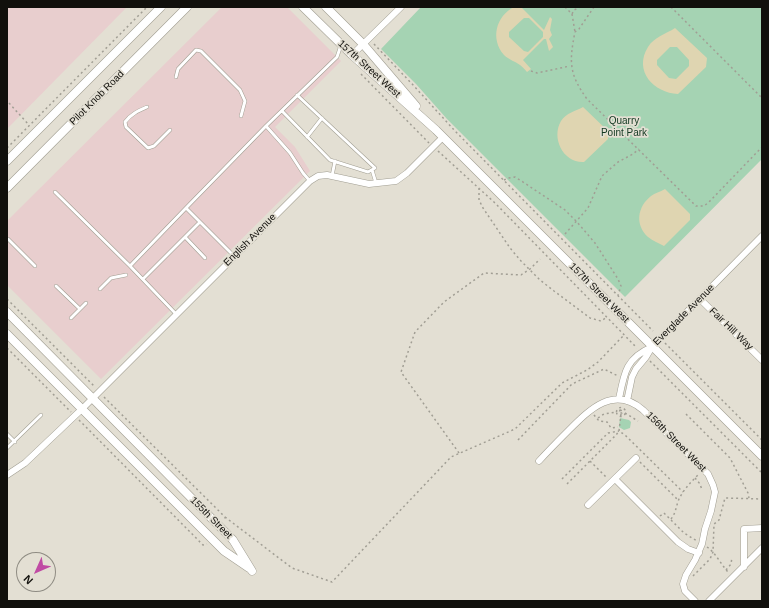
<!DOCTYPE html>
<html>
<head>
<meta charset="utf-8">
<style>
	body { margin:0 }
	#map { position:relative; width:769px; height:608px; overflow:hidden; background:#e3dfd3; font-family:Arial,sans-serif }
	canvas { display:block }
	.frame { position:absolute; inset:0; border:8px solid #11100c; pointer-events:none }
	.north { position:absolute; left:16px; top:552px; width:40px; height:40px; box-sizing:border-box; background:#e3dfd3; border:1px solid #8f8c83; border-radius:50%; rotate:225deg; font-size:11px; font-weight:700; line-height:16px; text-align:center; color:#11100c }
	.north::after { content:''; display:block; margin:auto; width:14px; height:18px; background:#c04ba4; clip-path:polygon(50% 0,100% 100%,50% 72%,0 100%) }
</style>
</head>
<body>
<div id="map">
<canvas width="769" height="608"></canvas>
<div class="frame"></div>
<div class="north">N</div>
</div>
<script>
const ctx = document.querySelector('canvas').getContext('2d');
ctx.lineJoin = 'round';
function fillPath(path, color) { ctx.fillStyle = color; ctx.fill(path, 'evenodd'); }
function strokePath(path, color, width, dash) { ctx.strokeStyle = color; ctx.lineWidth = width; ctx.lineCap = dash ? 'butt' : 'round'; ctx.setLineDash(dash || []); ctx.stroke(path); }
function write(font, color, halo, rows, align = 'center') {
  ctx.font = font + ' Arial,sans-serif'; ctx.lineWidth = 3.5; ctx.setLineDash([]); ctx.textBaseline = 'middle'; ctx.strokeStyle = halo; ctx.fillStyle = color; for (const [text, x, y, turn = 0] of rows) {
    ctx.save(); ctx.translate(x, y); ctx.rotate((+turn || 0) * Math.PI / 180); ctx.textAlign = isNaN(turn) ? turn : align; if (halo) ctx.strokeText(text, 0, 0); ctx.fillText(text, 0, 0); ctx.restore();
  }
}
fillPath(new Path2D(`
	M7 7H127L7 129Z
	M222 7H287L341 61 275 127 295 147 310 171 101 379 7 285V221Z`), '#e8cece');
fillPath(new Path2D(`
	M421 7H762V159L625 297 447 119 416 84 381 49Z
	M620 418 629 420 631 422 630 428 624 430 619 427Z`), '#a5d3b3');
fillPath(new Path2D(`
	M514 7H521L544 30 550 17 552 19 550 30 552 35 549 39 553 47 549 51 546 39H544L523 60 531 69 527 72C525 70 523 67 520 65 515 61 509 60 504 55 490 39 496 16 514 7ZM524 18H529L543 32V37L528 52 524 51 509 37V32Z
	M675 28 707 58 706 67 678 94C654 93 633 71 648 47 654 37 666 34 675 28ZM670 47H677L689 60V66L676 79 669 78 657 65V60Z
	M583 107 608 131V139L584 162C563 163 551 138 561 121 566 113 576 111 583 107Z
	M665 189 690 214V220L664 246C659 243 653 241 648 237 635 225 637 207 651 196 655 193 660 192 665 189Z`), '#dfd5b1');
const lane = new Path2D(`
	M176 77 178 69 196 50 201 51 240 90 245 101 241 116
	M147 107C138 111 131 114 125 122L126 127 148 148 154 146 170 130
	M282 111 330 160 368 172 375 168 297 95
	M266 126 290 153 303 173 309 180
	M307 137 322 118
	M372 170 376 183
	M332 176 335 161
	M55 192 130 266
	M185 237 205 258
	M8 239 35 266
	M234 256 186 208 266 126 337 57 341 45
	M143 279 200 222
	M56 286 80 309
	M100 289 111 278 126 275
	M176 314 130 266 186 208
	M71 318 86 303
	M7 434 15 442
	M7 448 41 415`);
const street = new Path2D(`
	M352 55 401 7
	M700 299 762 360
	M619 399C624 373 626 358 652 347L762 236
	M627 401 632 377 636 369 646 357 652 347
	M539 461C549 450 559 440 569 430 590 409 614 385 643 410L708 474 713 485 715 492 711 511 705 529 702 544 695 560 686 575 683 584 685 591 695 601
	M7 475 25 463 82 409 310 181 318 176 327 175 369 184 396 181 407 173 443 137
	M615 479 678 542 688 549 699 553
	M588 505 636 458
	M744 567V529L762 528
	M709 601 762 548`);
const secondary = new Path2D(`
	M303 7 352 55 436 130 762 456
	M326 7 363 44 416 106
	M7 161 161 7
	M7 188 187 7
	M7 312 233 540 252 571
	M7 334 224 551 249 568`);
strokePath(lane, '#a19e92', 4);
strokePath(street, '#a19e92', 7);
strokePath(secondary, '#a19e92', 9);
strokePath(new Path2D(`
	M565 7 572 14 574 10 580 7
	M594 7 579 29 575 32C569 62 569 74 587 99L696 206H704L709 202 762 147
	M671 7 762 98
	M572 14 575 32
	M374 44 414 86 455 131 653 331
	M531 71 537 73 570 66
	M361 74 429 143
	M9 103 29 125
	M7 148 147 7
	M438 151 495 203 637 348
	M504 180 508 178 515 177 523 182 565 210 577 222 595 243 618 279 621 286 618 295
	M479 188V200L483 208 510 248 521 261 540 280 554 291 590 318 601 321 607 317
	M565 234 588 208 602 176 618 162 633 154 639 149
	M7 299 95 387
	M665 343 762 440
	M7 348 71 412
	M650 361 762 473
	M104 397 225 517V521
	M616.5 412a4.5 4.5 0 1 1 9 0a4.5 4.5 0 1 1-9 0Z
	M620 410 623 411 622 413H619Z
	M625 413 638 421
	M621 414 619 431 625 435 683 492
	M686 414 730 458 748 493 749 498
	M594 415 599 421 607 422 611 428 618 427
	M598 418 604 414 616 412
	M79 420 203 545 207 544
	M518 440 572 384 604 369 618 376
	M459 453 401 372 415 332 444 302 484 273 521 275 530 269 540 259
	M590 461 607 478
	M640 462 678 500
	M695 478 700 484 702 490
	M562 479 608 433 619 431
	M567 484 616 435 619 431
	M660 516 664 513 684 533 697 541
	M225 517 292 568 332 582 451 457 515 429 562 383 587 370 598 362 624 335
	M671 519C676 513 676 506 679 499 684 489 691 482 699 474
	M707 547C716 553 721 565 729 573
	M726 570 731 564 732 557
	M693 576 710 559 713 552 714 524 719 520 725 498 762 499`), '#a19e94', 1.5, [2, 3]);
strokePath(lane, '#fff', 3);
strokePath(street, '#fff', 6);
strokePath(secondary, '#fff', 8);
write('10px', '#11100c', '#e3dfd3', [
	["157th Street West",369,69,42],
	["Pilot Knob Road",97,98,-45],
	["English Avenue",250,240,-45],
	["157th Street West",599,293,45],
	["Everglade Avenue",684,315,-45],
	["Fair Hill Way",731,329,44],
	["156th Street West",676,442,45],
	["155th Street",211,518,45]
]);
write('10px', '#113821', '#e3dfd3', [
	["Quarry",624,121],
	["Point Park",624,133]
]);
</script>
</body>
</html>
